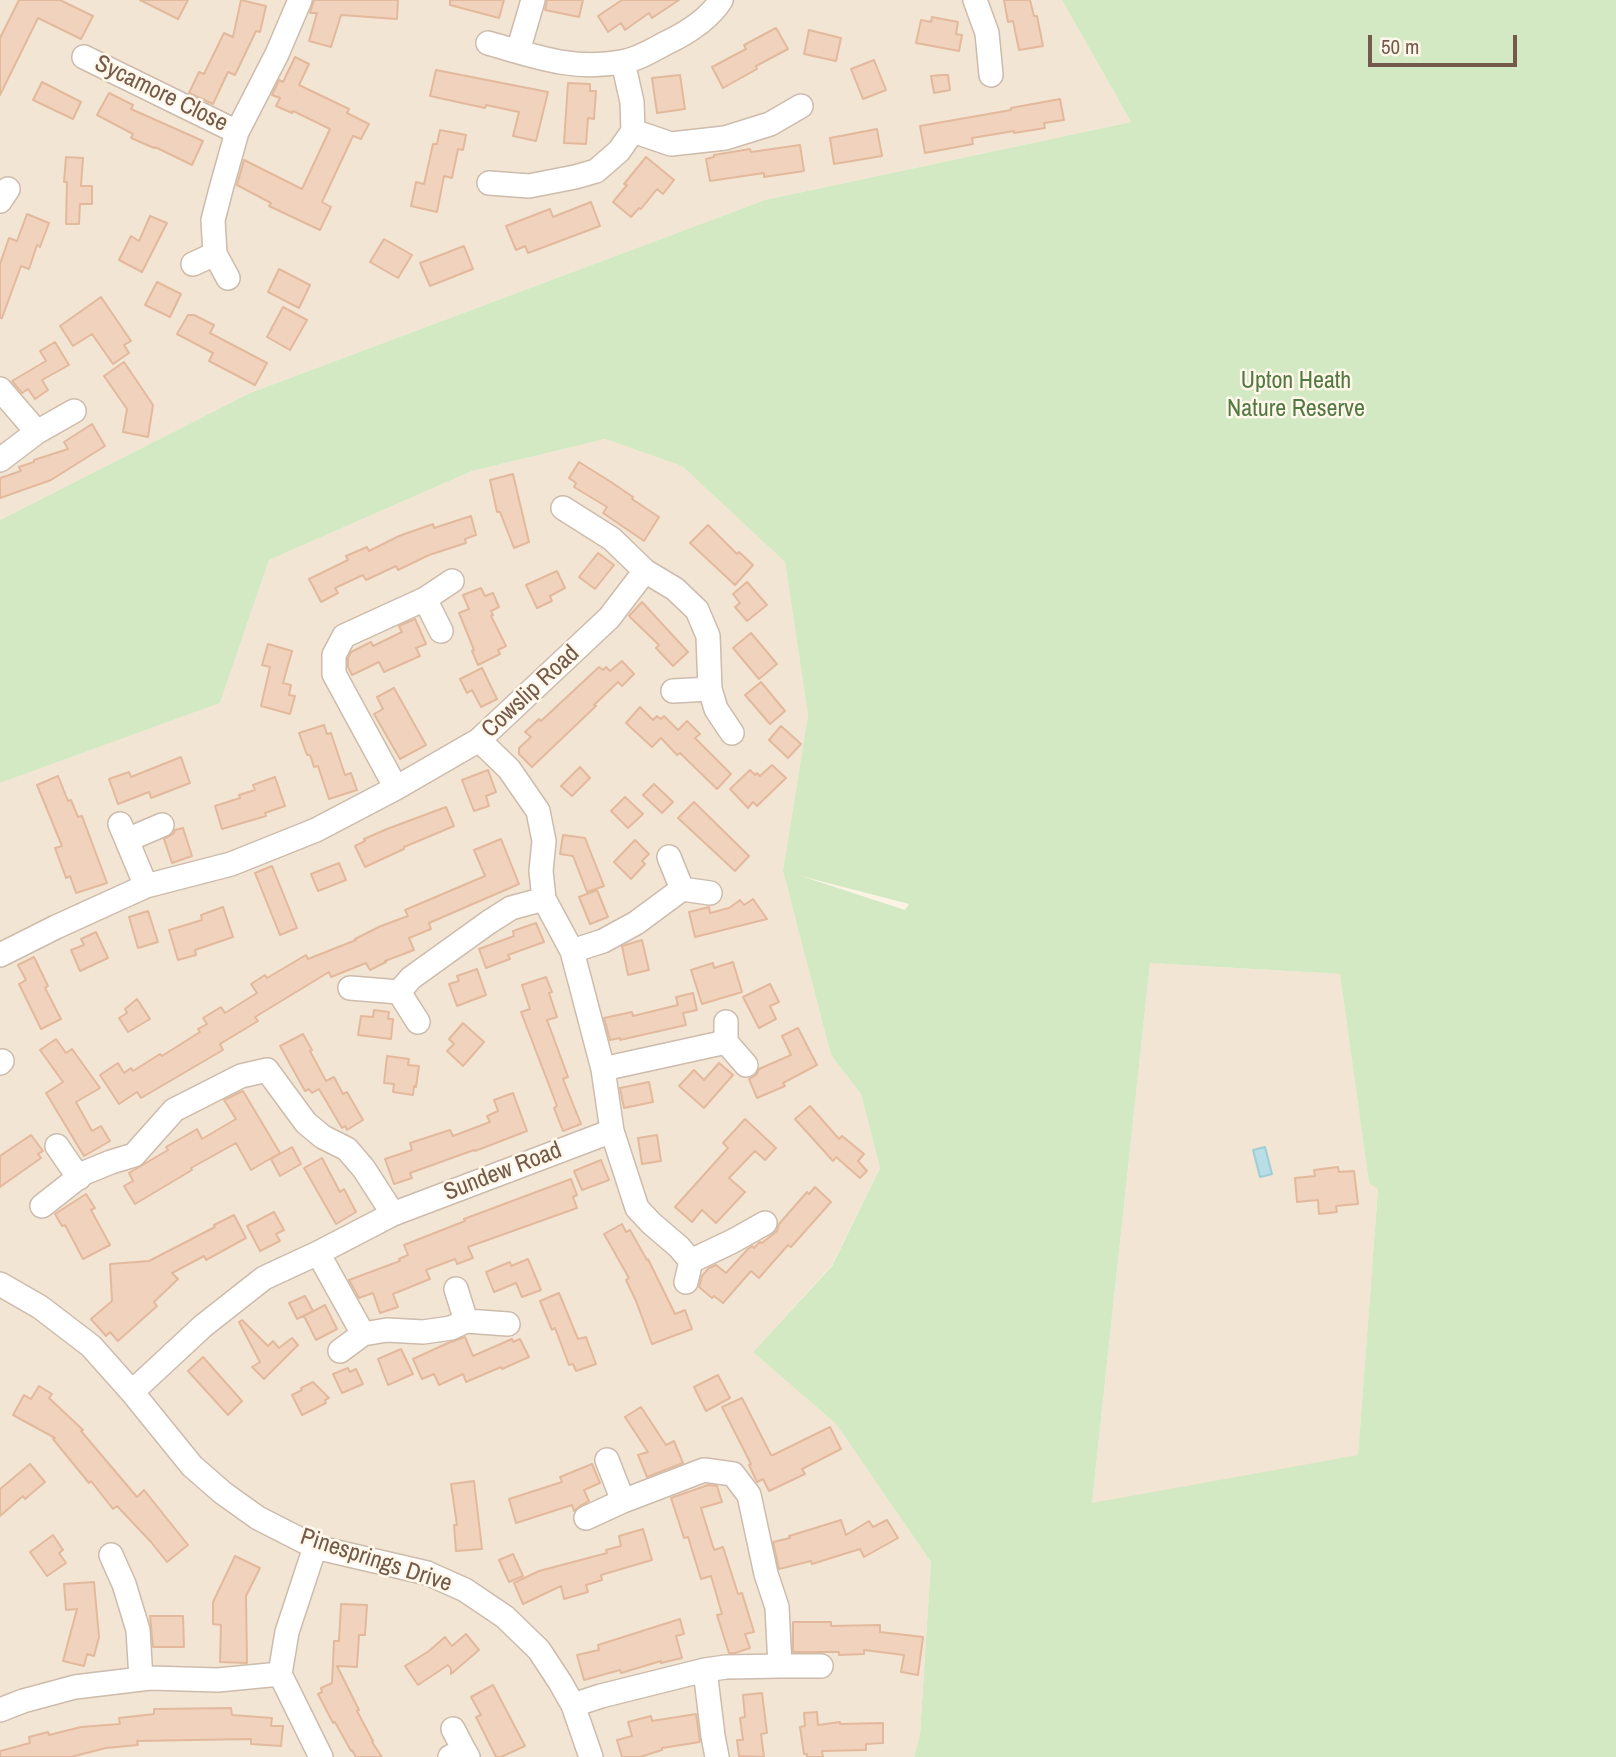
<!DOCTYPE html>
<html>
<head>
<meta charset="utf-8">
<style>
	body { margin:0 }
	#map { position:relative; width:1616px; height:1757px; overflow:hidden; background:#fcf3e4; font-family:"Archivo Narrow",sans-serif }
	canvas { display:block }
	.scale { position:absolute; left:1368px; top:35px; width:149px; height:32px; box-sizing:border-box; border:4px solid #745a4a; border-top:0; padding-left:9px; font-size:21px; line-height:24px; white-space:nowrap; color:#745a4a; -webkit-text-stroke:5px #fff7ea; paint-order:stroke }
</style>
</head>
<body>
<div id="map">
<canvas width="1616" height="1757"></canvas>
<div class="scale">50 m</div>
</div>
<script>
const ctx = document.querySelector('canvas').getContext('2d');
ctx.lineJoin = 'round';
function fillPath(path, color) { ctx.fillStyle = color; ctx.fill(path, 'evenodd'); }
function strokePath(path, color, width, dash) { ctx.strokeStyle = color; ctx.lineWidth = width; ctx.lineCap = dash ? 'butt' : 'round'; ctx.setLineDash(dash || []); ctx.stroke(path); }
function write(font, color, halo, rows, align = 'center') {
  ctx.font = font + ' "Archivo Narrow",sans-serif'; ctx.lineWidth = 5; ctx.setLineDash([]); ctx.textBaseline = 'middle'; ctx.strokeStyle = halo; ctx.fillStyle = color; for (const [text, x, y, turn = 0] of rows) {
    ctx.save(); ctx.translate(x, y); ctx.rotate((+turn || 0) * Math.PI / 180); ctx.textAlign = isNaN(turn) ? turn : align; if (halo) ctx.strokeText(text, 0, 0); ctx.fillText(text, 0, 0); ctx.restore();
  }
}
fillPath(new Path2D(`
	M0 0H1062L1131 122 765 200 250 393 0 520Z
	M605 439 682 466 785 562 808 715 783 871 831 1055 861 1094 880 1168 832 1265 753 1352 836 1424 931 1562 920 1734 914 1757H0V783L220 703 269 560 472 471Z
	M1150 963 1340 974 1369 1182 1378 1188 1358 1456 1092 1504Z`), '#f3e5d3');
fillPath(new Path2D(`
	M1062 0H1616V1757H914L920 1734 931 1562 836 1424 753 1352 832 1266 880 1168 861 1094 831 1055 783 871 808 715 785 562 682 466 605 439 472 471 269 560 220 703 0 783V520L250 393 765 200 1131 122ZM801 876 909 904 905 910ZM1150 963 1340 974 1369 1183 1378 1189 1358 1455 1092 1503Z`), '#d2e9c3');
const water = new Path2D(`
	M1265 1147 1272 1174 1260 1177 1253 1150Z`);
fillPath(water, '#b9dee5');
strokePath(water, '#9fcdd7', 2);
const building = new Path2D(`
	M19 0H60L93 16 81 39 38 18 0 95V38Z
	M140 0H188L178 19Z
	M241 0 266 6 260 32 256 31 235 75 228 72 213 104 189 93 199 72 204 74 224 33 233 37Z
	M314 0H398L397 19 341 15 331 47 309 41 317 13H310Z
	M450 0H504L499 18 450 5Z
	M547 0H583L579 17 545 10Z
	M622 0H679L652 18 649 13 625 30 621 23 608 32 598 16Z
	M1004 0H1030L1034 16H1037L1043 46 1019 50 1013 21 1008 22Z
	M932 17 958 22 956 34 962 35 959 51 916 43 921 20 931 22Z
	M776 28 788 49 756 66 757 69 723 88 712 67 746 49 744 45Z
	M809 30 841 38 836 61 804 54Z
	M295 57 309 64 299 85 349 109 347 113 369 124 361 139 353 136 322 202 331 207 320 230 269 206 271 203 237 185 244 160 302 189 330 129 293 111 292 113 276 106 280 98 272 95 279 80 283 82Z
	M874 60 886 90 863 99 851 69Z
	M436 70 548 92 536 141 513 136 519 112 486 105 485 108 430 96Z
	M680 75 685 109 657 113 652 78Z
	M941 75H948L950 90 934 93 931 76Z
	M42 82 81 102 73 119 33 100Z
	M568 83 590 84V91H596L594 119 588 118 586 144 564 143Z
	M109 93 133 105 131 109 203 141 192 165 155 147 154 148 131 138 133 134 97 115Z
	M1060 99 1064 120 1044 123 1045 128 1014 133V131L972 138 973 144 925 153 920 126 1011 110V108Z
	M877 129 882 156 834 164 830 138Z
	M440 130 466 135 463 150 458 149 452 178 444 176 437 212 411 206 416 182 424 184 433 144H437Z
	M800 145 804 171 764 177V173L710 181 706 159 714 157V155L750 149 751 152Z
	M66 157 83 158 81 186H92V204H80L79 224H66L67 182H64Z
	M646 157 674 180 663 194 657 189 641 209 639 208 631 217 613 202 627 185 624 184Z
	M591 202 600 226 528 253 525 246 516 250 506 226 550 209 553 217Z
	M27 214 49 223 40 247 37 245 29 269 21 266 2 318H0V264L9 238 17 241Z
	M150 216 167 223 142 272 119 260 131 236 139 241Z
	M384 239 412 255 398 278 370 262Z
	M464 246 473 269 430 286 420 263Z
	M279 269 310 285 299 308 268 292Z
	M157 282 181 294 170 317 145 305Z
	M101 297 131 341 124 345 129 353 113 364 92 334 73 346 60 326Z
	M283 307 307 320 290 350 267 337Z
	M188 315H194L214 325 210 333 267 363 255 385 209 361 213 353 177 334Z
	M55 342 69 365 42 380 48 390 35 399 28 389 22 393 12 381 46 361 40 351Z
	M124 362 153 405 148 437 123 432 127 409 104 376Z
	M92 424 105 446 51 480 0 498V478L21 471 19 467 34 462V460L68 449 64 442Z
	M579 462 611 482 633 497 632 499 659 517 644 541 603 513 607 507 574 487 576 483 569 478Z
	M513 474 529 542 514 548 500 512H497L490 480Z
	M471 516 476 535 465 539 466 543 429 555 398 570 396 566 366 580 363 575 335 588 338 593 321 602 309 579 348 560 346 556 367 547 369 551 399 536 433 524 434 528Z
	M708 525 737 554 739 552 753 565 735 585 690 543Z
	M598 553 614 565 595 589 579 577Z
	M557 571 565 588 550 596 552 601 537 608 526 585Z
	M747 582 767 605 747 621 735 607 740 603 733 594Z
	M481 588 485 596 493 593 499 607 491 611 493 615 491 616 506 646 498 650 500 654 478 665 472 651 474 650 459 613 469 609 463 595Z
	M642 602 688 652 673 666 656 648 659 645 629 616Z
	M415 619 426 644 416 648 420 656 384 672 379 662 352 675 348 667V658L351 652 371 642 373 646 402 632 399 626Z
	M751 633 777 664 759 679 733 648Z
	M268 644 292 651 283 683 291 685 289 695 295 696 290 714 261 706 270 667 262 665Z
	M622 661 634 674 622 686 618 682 594 705 596 706 532 767 519 754V748L531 737 525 732 539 719 541 721 599 667 603 670 606 667 610 671Z
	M482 668 497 699 481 707 472 690 467 693 460 679Z
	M761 682 785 711 770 724 745 695Z
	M394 688 426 745 400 759 374 714 383 709 377 697Z
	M640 707 653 720 657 716 661 719 664 716 678 730 687 721 700 734 695 738 731 774 717 789 680 753 677 755 661 738 652 747 626 723Z
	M324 725 327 734 331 733 345 775 351 773 357 790 329 799 318 766 314 767 310 755H307L299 733Z
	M781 726 801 744 788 758 769 740Z
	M181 757 190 783 151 798 149 792 118 804 109 779 129 772 131 777Z
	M772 765 786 778 757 806 753 802 748 808 730 789 750 770 755 775 757 773 760 776Z
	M580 767 590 778 572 796 561 786Z
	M488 770 496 792 486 796 489 806 474 811 462 780Z
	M58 776 68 801 71 800 78 817 82 816 107 883 76 893 70 876 66 878 55 848 62 846 37 785Z
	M275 777 285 806 265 813 266 816 222 829 215 806 240 798 239 795 255 790 253 785Z
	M654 784 673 802 662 813 643 795Z
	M625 797 643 814 628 828 611 811Z
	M694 802 749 856 735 871 678 818Z
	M446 807 454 826 404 847V849L365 867 355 846 365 841 364 839 387 829Z
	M183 828 192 856 172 863 164 839 173 834 175 830Z
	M563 835 585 838 604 886 587 892 573 856 560 854Z
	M501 839 519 884 429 923 431 929 409 938 414 950 385 961 386 962 370 970 366 963 331 977 329 972 255 1017 258 1021 220 1044 223 1050 141 1098 137 1092 119 1104 100 1075 118 1063 124 1073 131 1068 133 1071 160 1054 162 1056 200 1032 198 1029 207 1024 203 1018 221 1007 225 1013 257 993 251 984 265 975 267 978 306 955 308 959 356 940 355 939 381 926 408 916 405 910 485 876 474 850Z
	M635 840 649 854 642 861 645 864 631 879 614 862Z
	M339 863 346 880 318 891 311 874Z
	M272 866 297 928 280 935 255 873Z
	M597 890 608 917 590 924 579 897Z
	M753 899 767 919 695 937 689 912 709 907 710 913 729 908 740 900 744 905Z
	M223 907 233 937 195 950 196 955 178 960 169 930 202 920 201 915Z
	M148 911 158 942 138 948 129 917Z
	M536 923 544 942 508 955 510 959 486 968 479 949 514 936 513 931Z
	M96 932 108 958 80 971 71 950 84 945 81 939Z
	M642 940 649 970 628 975 622 946Z
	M34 957 48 986 45 988 61 1019 41 1029 19 984 26 980 18 965Z
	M733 962 742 992 702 1004 691 970 713 963 714 968Z
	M477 969 486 995 457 1006 449 984 459 981 457 976Z
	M546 977 552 992 549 993 557 1017 547 1020 568 1077 563 1079 581 1124 563 1131 554 1108 557 1106 521 1012 530 1009 522 985Z
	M770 984 779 1002 770 1006 776 1019 759 1028 743 997Z
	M693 993 697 1010 683 1013 686 1025 620 1040V1038L610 1040 604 1018 632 1012 633 1016 678 1005 676 997Z
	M137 999 150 1019 128 1032 119 1018 127 1013 125 1009Z
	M374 1010 389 1012 388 1019H393L391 1039 358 1035 361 1016 373 1017Z
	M463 1023 484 1042 463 1066 447 1051 454 1044 449 1039Z
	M798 1028 817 1065 783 1083 785 1086 757 1098 749 1079 756 1075 759 1069 791 1055 782 1036Z
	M303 1034 312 1050 310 1051 326 1081 334 1077 343 1094 347 1092 363 1120 347 1130 345 1126 342 1128 319 1089 312 1093 309 1089 305 1091 280 1046Z
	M56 1039 66 1053 72 1049 100 1088 76 1102 92 1131 101 1126 110 1141 84 1156 46 1093 63 1082 40 1050Z
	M387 1056 409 1059 408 1065 419 1066 416 1087 414 1086 413 1095 393 1092 394 1084 384 1083Z
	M719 1063 733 1075 704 1108 679 1086 694 1070 704 1080Z
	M649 1082 653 1102 624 1108 620 1088Z
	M243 1091 280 1153 251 1170 236 1143 191 1168 192 1170 135 1204 124 1186 133 1181 129 1173 168 1150 166 1147 197 1129 202 1139 236 1119 224 1100Z
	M513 1093 527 1131 475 1151 474 1150 410 1173 412 1178 394 1184 385 1159 412 1150 410 1143 450 1130 453 1136 490 1122 487 1116 498 1111 494 1100Z
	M810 1106 839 1139 842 1136 864 1154 858 1161 867 1171 860 1178 836 1157 833 1161 795 1119Z
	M745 1119 776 1148 765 1160 755 1151 729 1178 745 1192 716 1223 702 1210 692 1222 675 1207 728 1148 723 1143Z
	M31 1135 43 1151 38 1154 41 1158 0 1187V1156Z
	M657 1135 661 1161 642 1164 638 1138Z
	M292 1147 301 1164 280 1176 271 1159Z
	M322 1158 340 1192 344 1189 356 1212 336 1224 304 1168Z
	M601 1160 609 1180 582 1190 574 1171Z
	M1338 1167 1339 1172 1354 1171 1358 1204 1336 1206 1337 1212 1319 1214 1318 1200 1297 1202 1295 1178 1315 1176 1314 1170Z
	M571 1179 577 1195 573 1197 577 1208 468 1247 473 1258 457 1264 455 1259 426 1270 430 1279 393 1294 398 1307 380 1313 373 1293 359 1298 349 1280 400 1261 399 1259 408 1255 404 1245 465 1221 464 1219Z
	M815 1187 831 1202 791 1247 788 1245 759 1278 751 1271 723 1303 714 1296 712 1298 699 1287 702 1276 709 1268 716 1265 726 1273 748 1249 752 1246 754 1248 760 1242 762 1243 777 1231 779 1224 807 1192 809 1194Z
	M86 1194 95 1208 91 1210 110 1245 83 1259 65 1225 62 1226 55 1214Z
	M274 1212 284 1230 276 1234 280 1241 260 1251 247 1226Z
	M234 1215 246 1238 206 1260 204 1256 172 1273 178 1279 154 1302 157 1306 118 1341 110 1332 106 1336 91 1319 112 1301 110 1264 149 1261 215 1227 214 1225Z
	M622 1224 626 1232 630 1230 647 1260 648 1259 675 1314 685 1310 692 1329 652 1344 636 1301 626 1280 629 1278 604 1234Z
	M528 1259 541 1290 522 1297 516 1283 494 1292 486 1272 510 1262 511 1266Z
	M559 1293 578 1339 586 1337 596 1364 576 1371 573 1364 569 1365 555 1328 552 1330 540 1301Z
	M305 1296 313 1311 297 1319 289 1303Z
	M325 1305 337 1329 316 1340 304 1316Z
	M242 1320 268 1346 273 1341 279 1348 292 1338 298 1345 264 1379 252 1367 260 1362 239 1322Z
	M465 1337 473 1356 512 1339 513 1342 520 1339 529 1357 502 1369 501 1367 466 1382 463 1374 439 1385 434 1374 422 1379 413 1359 448 1343Z
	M401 1349 413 1374 388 1385 378 1359Z
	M203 1357 242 1401 228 1415 188 1371Z
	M348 1368 350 1372 356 1369 363 1384 342 1393 333 1374Z
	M718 1375 730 1398 706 1411 694 1387Z
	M313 1382 329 1398 325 1400 326 1403 302 1415 292 1395 302 1390 301 1388Z
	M39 1386 52 1394 49 1398 83 1430 81 1431 137 1497 144 1490 188 1545 167 1562 151 1542 117 1506 113 1509 91 1481 89 1483 53 1439 55 1438 13 1415 24 1395 31 1399Z
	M742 1398 771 1455H773L830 1427 841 1449 802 1469 805 1474 769 1491 763 1479 757 1482 749 1465 751 1464 722 1407Z
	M641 1407 666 1445 674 1441 683 1463 647 1477 638 1455 648 1452 625 1417Z
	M30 1464 45 1482 25 1499 23 1496 0 1516V1489Z
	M592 1464 600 1483 584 1490 589 1501 580 1506 574 1511 572 1505 516 1523 509 1499 562 1482 560 1477Z
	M474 1481 482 1549 456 1551 454 1525H457L451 1484Z
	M708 1485 717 1486 722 1502 701 1508 714 1550 723 1547 738 1594 742 1593 754 1632 745 1634 750 1648 735 1653H729L717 1615 722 1614 711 1576 701 1579 688 1537 684 1538 671 1498Z
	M841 1520 846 1535 869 1521 873 1527 887 1520 898 1538 864 1557 860 1549 812 1564 811 1561 779 1569 773 1542 790 1538 789 1536Z
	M643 1529 652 1560 601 1575 602 1580 586 1585 588 1592 564 1599 561 1586 523 1604 514 1583 539 1571 607 1553 606 1550 621 1546 619 1536Z
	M53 1535 63 1550 59 1553 66 1563 47 1576 30 1552Z
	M513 1554 523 1576 509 1582 499 1560Z
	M235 1556 260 1568 246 1596 247 1663 220 1662 221 1625 213 1624V1602Z
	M94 1582 99 1637 94 1656 87 1654 84 1666 63 1661 77 1609 66 1610 64 1584Z
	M341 1604 367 1605 365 1635H359L357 1667 337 1666 359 1710 357 1711 373 1741 372 1742 382 1757H356L352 1750 351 1751 335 1722 333 1723 318 1694 322 1692 321 1688 332 1683 334 1641H339Z
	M150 1616H183L184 1647H153Z
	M680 1619 684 1634 676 1636 682 1658 661 1663V1661L621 1673 620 1670 584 1680 577 1655 599 1650 598 1645Z
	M793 1622H831V1626L880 1625V1632L923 1637 918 1675 901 1672 904 1655 864 1650V1654L839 1655V1652H793Z
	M466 1634 479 1650 451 1674V1669L448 1665 418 1685 405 1666 429 1651 445 1637 452 1646Z
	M493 1685 525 1746 501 1757H496L476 1717 481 1715 471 1697Z
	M762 1693 767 1733 761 1734 764 1757 739 1756 737 1740H743L740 1718 745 1717 743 1695Z
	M231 1708 232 1715 272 1718 271 1726H283L281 1746 251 1744V1739L137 1741 138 1745 106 1748 71 1757H0V1751L30 1743 29 1737 48 1732 49 1735 81 1727 120 1724 119 1718 154 1714V1709Z
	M817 1712 818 1725 840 1722V1724L883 1723V1743L866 1744V1750L822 1751 823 1757H807V1754H804L800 1727 805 1726 804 1713Z
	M696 1714 700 1742 662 1748V1750L640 1757H622L617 1740 632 1736 628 1722 651 1716 652 1721Z`);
fillPath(building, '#f1d2bc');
strokePath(building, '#e3b99d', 2);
const street = new Path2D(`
	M975 0 987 33 991 75
	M488 43C534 56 573 71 621 62 637 60 653 50 666 43 687 33 709 19 721 0
	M518 51 533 0
	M84 57 237 132
	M633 131 671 144 725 138 770 124 801 106
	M489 183 529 186 575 177 596 171 619 151 633 131 632 102 623 62
	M0 201 8 189
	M193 264 215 254
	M228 278 215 254 213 220 221 189 237 132 277 54 300 0
	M0 389 37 432
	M0 460 37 432 74 411
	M563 508 612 539 645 571 675 589 697 610 708 636 710 689
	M425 599 441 631
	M673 691 710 689 716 709 732 733
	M479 740 509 769 538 811 544 841 541 871 544 899 572 951 603 1069 612 1131 637 1208 651 1223 679 1247 691 1261 733 1241 765 1223
	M396 788 334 674V655L344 636 425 599 452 581
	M120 824 146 886
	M127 840 162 825
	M669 857 682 889 710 893
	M572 951 603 941 636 923 682 889
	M0 955 56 927 146 886 231 864 316 830 396 788 479 740 609 618 645 571
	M350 988 399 992 418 1022
	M399 992 411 978 489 922 511 908 544 899
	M726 1022V1042L746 1065
	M0 1063 2 1061
	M603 1069 726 1042
	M57 1146 79 1178
	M42 1206 84 1173 111 1162 134 1155 174 1110 241 1076 267 1070 306 1123 323 1137 347 1149 364 1169 393 1214
	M318 1253 363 1334 387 1330 423 1332 451 1328 466 1321 508 1324
	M686 1282 691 1261
	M0 1284 40 1307 91 1346 132 1392 192 1466 223 1493 258 1518 315 1547 427 1573 465 1590 505 1617 539 1650 560 1682 573 1705 591 1757
	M456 1289 466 1321
	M340 1351 363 1334
	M132 1392 203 1326 264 1278 318 1253 393 1214 612 1131
	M607 1460 623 1501
	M315 1547 287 1632 280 1674 321 1757
	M111 1555 124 1584 138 1630 141 1679
	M780 1666H821
	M705 1670 713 1736 717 1757
	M573 1705 601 1696 705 1670 726 1667 780 1666 777 1607 766 1574 749 1495 733 1474 704 1470 623 1501 586 1518
	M0 1710 23 1701 75 1687 150 1678 218 1680 280 1674
	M453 1729 464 1750
	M450 1757 464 1750 468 1757`);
strokePath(street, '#cdbbab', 26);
strokePath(street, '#fff', 23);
write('24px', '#745a4a', '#fff7ea', [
	["Sycamore Close",161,94,26],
	["Cowslip Road",531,692,-43],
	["Sundew Road",503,1172,-21],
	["Pinesprings Drive",376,1561,18]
]);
write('24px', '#527942', '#fff7ea', [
	["Upton Heath",1296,382],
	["Nature Reserve",1296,410]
]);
</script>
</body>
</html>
